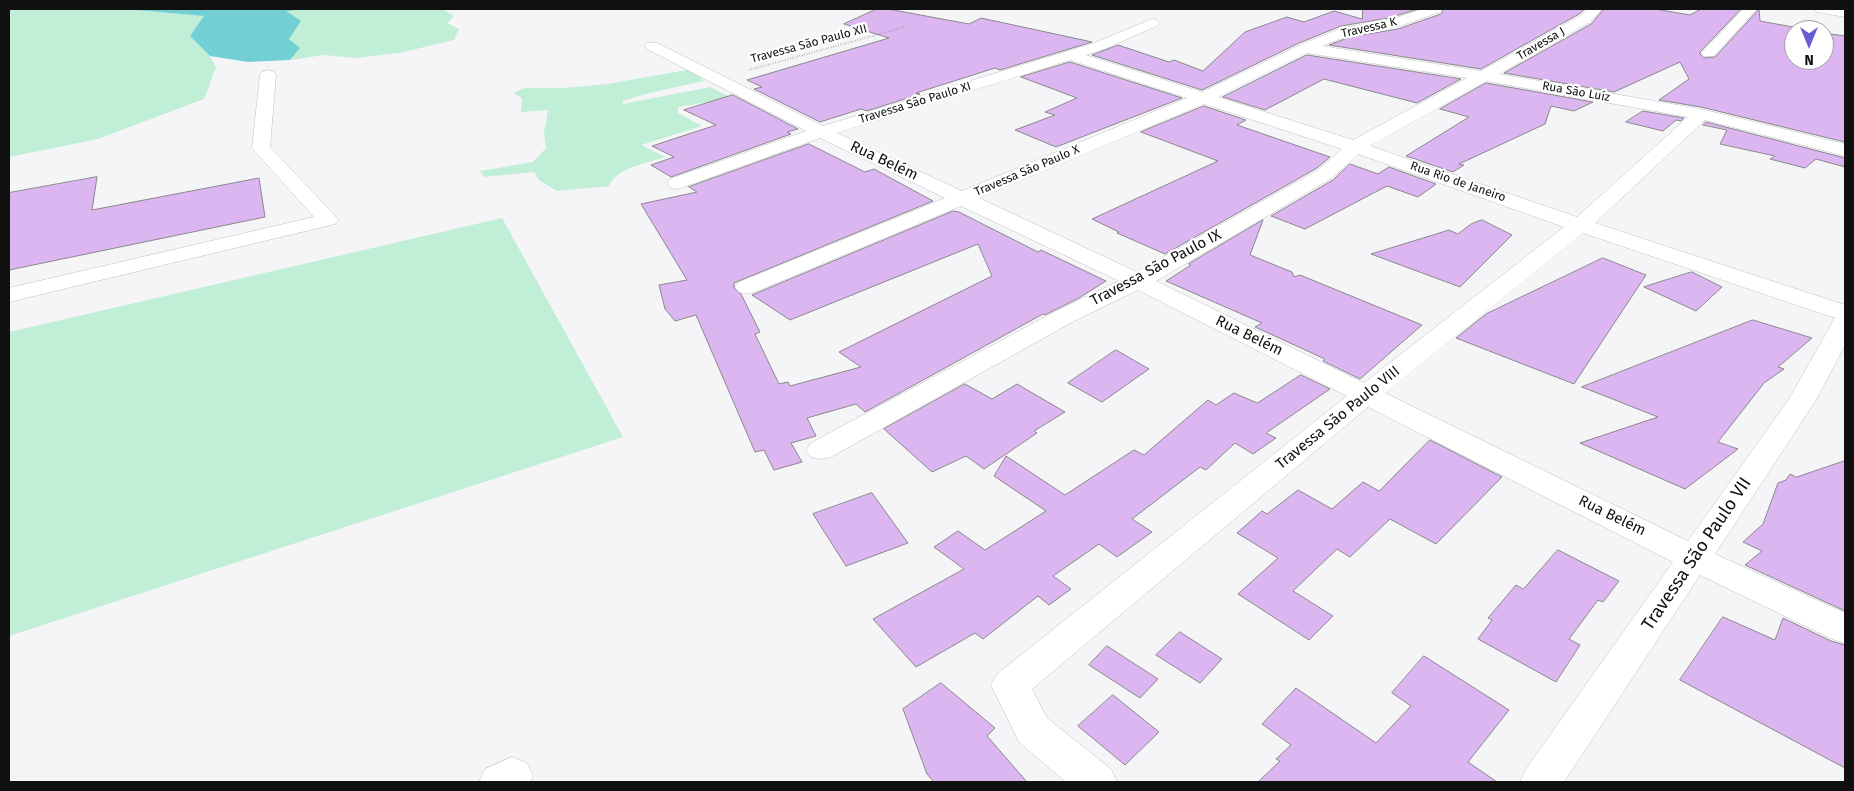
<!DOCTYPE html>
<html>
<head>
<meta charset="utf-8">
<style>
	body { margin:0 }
	#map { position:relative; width:1854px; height:791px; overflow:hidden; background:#f5f5f8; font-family:"Fira Sans",sans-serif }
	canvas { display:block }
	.frame { position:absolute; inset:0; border:10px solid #101011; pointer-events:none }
	.north { position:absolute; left:1784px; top:20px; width:50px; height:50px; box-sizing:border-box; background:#fff; border:1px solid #9f9fa0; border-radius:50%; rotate:180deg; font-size:14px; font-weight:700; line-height:20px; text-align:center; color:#101011 }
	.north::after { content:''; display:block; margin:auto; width:18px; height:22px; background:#695dd7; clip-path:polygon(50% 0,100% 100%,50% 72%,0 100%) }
</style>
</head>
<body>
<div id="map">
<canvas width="1854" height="791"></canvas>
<div class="frame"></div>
<div class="north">N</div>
</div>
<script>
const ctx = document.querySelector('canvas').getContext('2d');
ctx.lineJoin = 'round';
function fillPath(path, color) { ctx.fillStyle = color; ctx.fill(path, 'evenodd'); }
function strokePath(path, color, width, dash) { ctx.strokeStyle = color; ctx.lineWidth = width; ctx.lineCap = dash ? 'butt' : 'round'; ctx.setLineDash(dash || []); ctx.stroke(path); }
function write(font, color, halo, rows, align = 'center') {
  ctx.font = font + ' "Fira Sans",sans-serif'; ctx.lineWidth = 4.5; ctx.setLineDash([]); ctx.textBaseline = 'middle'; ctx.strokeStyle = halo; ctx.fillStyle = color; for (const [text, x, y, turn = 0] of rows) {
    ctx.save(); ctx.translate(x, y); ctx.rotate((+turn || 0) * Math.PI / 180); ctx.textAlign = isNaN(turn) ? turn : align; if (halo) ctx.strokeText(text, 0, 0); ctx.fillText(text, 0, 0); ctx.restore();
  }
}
fillPath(new Path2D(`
	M9 9H124L205 16 190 36 210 56 216 67 204 99 98 139 9 157Z
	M306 9H443L454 16 447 23 459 29 454 40 399 53 355 58 324 55 290 60 300 48 289 39 285 10Z
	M687 70 698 75 704 81 649 93 623 101V104L710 87 736 100 720 108 708 102 678 107V113L702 126 641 145 665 157C648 163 617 167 609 186L557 191 539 180 534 172 484 177 480 171 533 162 546 148 544 133 548 110 521 112 522 98 513 93 525 88H564L607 84Z
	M502 218 623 437 9 636V332Z`), '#c1eed7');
fillPath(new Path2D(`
	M124 9H303L286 11 301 21 289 39 300 48 290 60 248 62 210 56 190 36 204 16Z`), '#72d0d4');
const building = new Path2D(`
	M877 9H888L969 24 981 18 1092 42 1000 70 995 68 916 93 920 94 867 111 861 109 820 122 754 89 762 87 747 80 889 38 844 24Z
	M1363 9H1418L1389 18 1341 26 1299 43 1202 90 1092 55 1118 45 1169 62 1174 60 1203 71 1245 32 1287 17 1304 22 1334 11 1362 19Z
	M1444 9H1585L1579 14 1481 69 1329 45 1350 37 1398 29 1441 14Z
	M1604 9H1655L1690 15 1701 9H1741L1700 52V54L1704 58 1715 57 1759 9 1760 21 1809 30H1794V60H1824V33L1845 36V142L1701 107 1659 100 1689 79 1680 62 1614 92 1504 73 1591 24Z
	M1307 55 1461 79 1417 103 1324 79 1265 110 1223 97Z
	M1070 62 1182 98 1056 147 1015 130 1055 115 1045 112 1077 98 1021 77Z
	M1486 83 1593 102 1574 111 1551 106 1545 124 1459 164 1464 165 1453 172 1406 156 1469 117 1440 109Z
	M733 95 798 129 787 132 791 134 671 177 651 165 674 157 652 146 716 125 684 110Z
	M1204 106 1246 120 1237 125 1330 157 1317 168 1165 254 1117 233 1119 232 1092 219 1218 161 1141 132Z
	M1643 111 1684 118 1681 121 1676 120 1663 131 1626 122Z
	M1706 122 1845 158V167L1816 159 1805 168 1770 159 1775 156 1720 144 1727 130 1703 125Z
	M809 144 865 172 874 169 933 201 734 283V288L741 294 760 332 755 334 779 384 788 382 790 386 861 367 839 352 992 276 978 244 790 320 752 295 953 211 959 212 1038 252 1041 250 1106 281 1079 298 1045 315 1043 314 865 412 856 404 807 418 816 436 791 443 802 462 774 470 764 450 755 452 696 315 675 321 665 309 659 285 687 280 641 204 697 192 689 187Z
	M1350 164 1378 174 1389 167 1436 184 1418 197 1387 186 1305 229 1271 216 1333 180Z
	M97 177 92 210 259 178 265 217 9 270V193Z
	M1263 220 1250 255 1292 272 1294 277 1300 275 1422 325 1360 379 1323 361 1325 359 1255 327 1262 323 1166 281 1191 265 1189 264Z
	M1482 220 1512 235 1460 287 1371 254 1449 230 1458 234 1471 224Z
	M1603 258 1646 275 1574 384 1456 338 1486 314Z
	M1692 272 1722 287 1696 311 1644 287Z
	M1753 320 1812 338 1778 367 1784 369 1764 383 1718 442 1738 449 1685 489 1580 443 1658 417 1582 387Z
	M1116 350 1149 369 1102 402 1068 383Z
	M1301 375 1330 389 1266 433 1276 438 1253 454 1235 443 1206 470 1200 467 1132 519 1152 532 1117 557 1099 544 1053 576 1071 589 1049 605 1038 596 983 639 975 633 916 667 873 619 964 569 934 547 958 531 985 550 1046 511 994 476 1006 456 1065 495 1134 450 1144 455 1208 400 1216 405 1234 393 1257 403Z
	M965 384 992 399 1017 384 1065 412 1034 431 1037 433 984 469 966 456 932 472 884 429Z
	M1430 440 1502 477 1436 544 1390 519 1350 557 1337 549 1293 591 1333 616 1309 640 1238 594 1278 558 1237 533 1262 511 1267 514 1298 490 1332 509 1363 482 1379 491Z
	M1845 461V611L1745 565 1762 551 1743 542 1763 524 1778 483 1786 480 1790 474 1796 477Z
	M872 493 908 543 846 566 813 514Z
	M1558 550 1619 581 1603 602 1598 600 1569 639 1580 645 1556 682 1478 639 1492 620 1488 618 1516 585 1523 589Z
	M1723 617 1775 640 1783 618 1831 641 1845 645V768L1680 680Z
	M1180 632 1222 659 1200 683 1156 655Z
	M1107 646 1158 679 1140 698 1089 665Z
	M1424 656 1509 710 1468 762 1497 782H1258L1280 761 1276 759 1291 745 1262 724 1296 688 1376 743 1411 706 1392 693Z
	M941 683 995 728 987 736 1027 782H934L927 774 903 709Z
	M1113 695 1159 732 1125 765 1078 726Z`);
fillPath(building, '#dcb6f1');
strokePath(building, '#89888a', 1);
const minor = new Path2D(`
	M1423 9H1442L1440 12 1397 27 1350 35 1322 46 1481 71 1580 16 1588 9H1602L1590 22 1499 74 1701 109 1845 144V156L1705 120 1595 223 1845 305V345L1816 400 1715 554 1845 613V643L1832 639 1700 575 1564 782H1520L1526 769 1673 562 1368 407 1032 689 1047 718 1111 769 1117 782H1066L1019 742 991 685 997 674 1347 396 1138 290 1074 321 831 457 821 459 811 457 806 450 811 443 1056 311 1119 281 961 206 755 292 747 294 739 292 735 287 739 282 945 198 820 138 684 187 677 189 670 187 667 183 670 179 806 131 647 49 645 46 647 43H657L823 126 1094 43 1152 19 1157 20 1159 23 1157 26 1104 49 1086 55 1202 92 1300 45 1342 28 1389 20ZM1307 53 1467 78 1353 140 1218 97ZM1070 60 1187 98 962 191 837 133ZM1486 81 1688 117 1577 217 1370 146ZM1204 104 1342 149 1318 170 1137 272 979 198ZM1358 154 1564 227 1364 383 1156 281 1332 178ZM1583 233 1835 318 1789 399 1688 541 1385 393Z
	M1743 9H1757L1714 56H1704L1701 53 1704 50Z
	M1815 9H1845V17L1817 12Z
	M268 70 274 72 276 75 270 147 335 216 339 220 335 224 9 302V288L314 217 252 148 260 75 262 72Z
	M512 757 527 763 533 776 530 782H479L485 769Z`);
strokePath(minor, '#c0c0c3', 1);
strokePath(new Path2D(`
	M749 70 905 27`), '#8e8e90', 2, [0.5, 2]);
fillPath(minor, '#fff');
write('12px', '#101011', '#fff', [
	["Travessa K",1369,28,-13],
	["Travessa São Paulo XII",809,44,-15],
	["Travessa J",1541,44,-30],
	["Rua São Luíz",1576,92,10],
	["Travessa São Paulo XI",915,103,-17],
	["Travessa São Paulo X",1027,171,-23],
	["Rua Rio de Janeiro",1458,182,19]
]);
write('15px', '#101011', '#fff', [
	["Rua Belém",884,161,25],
	["Travessa São Paulo IX",1156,268,-28],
	["Rua Belém",1249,336,26],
	["Travessa São Paulo VIII",1338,418,-39],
	["Rua Belém",1612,516,26]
]);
write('18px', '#101011', '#fff', [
	["Travessa São Paulo VII",1697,554,-56]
]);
</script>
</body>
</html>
